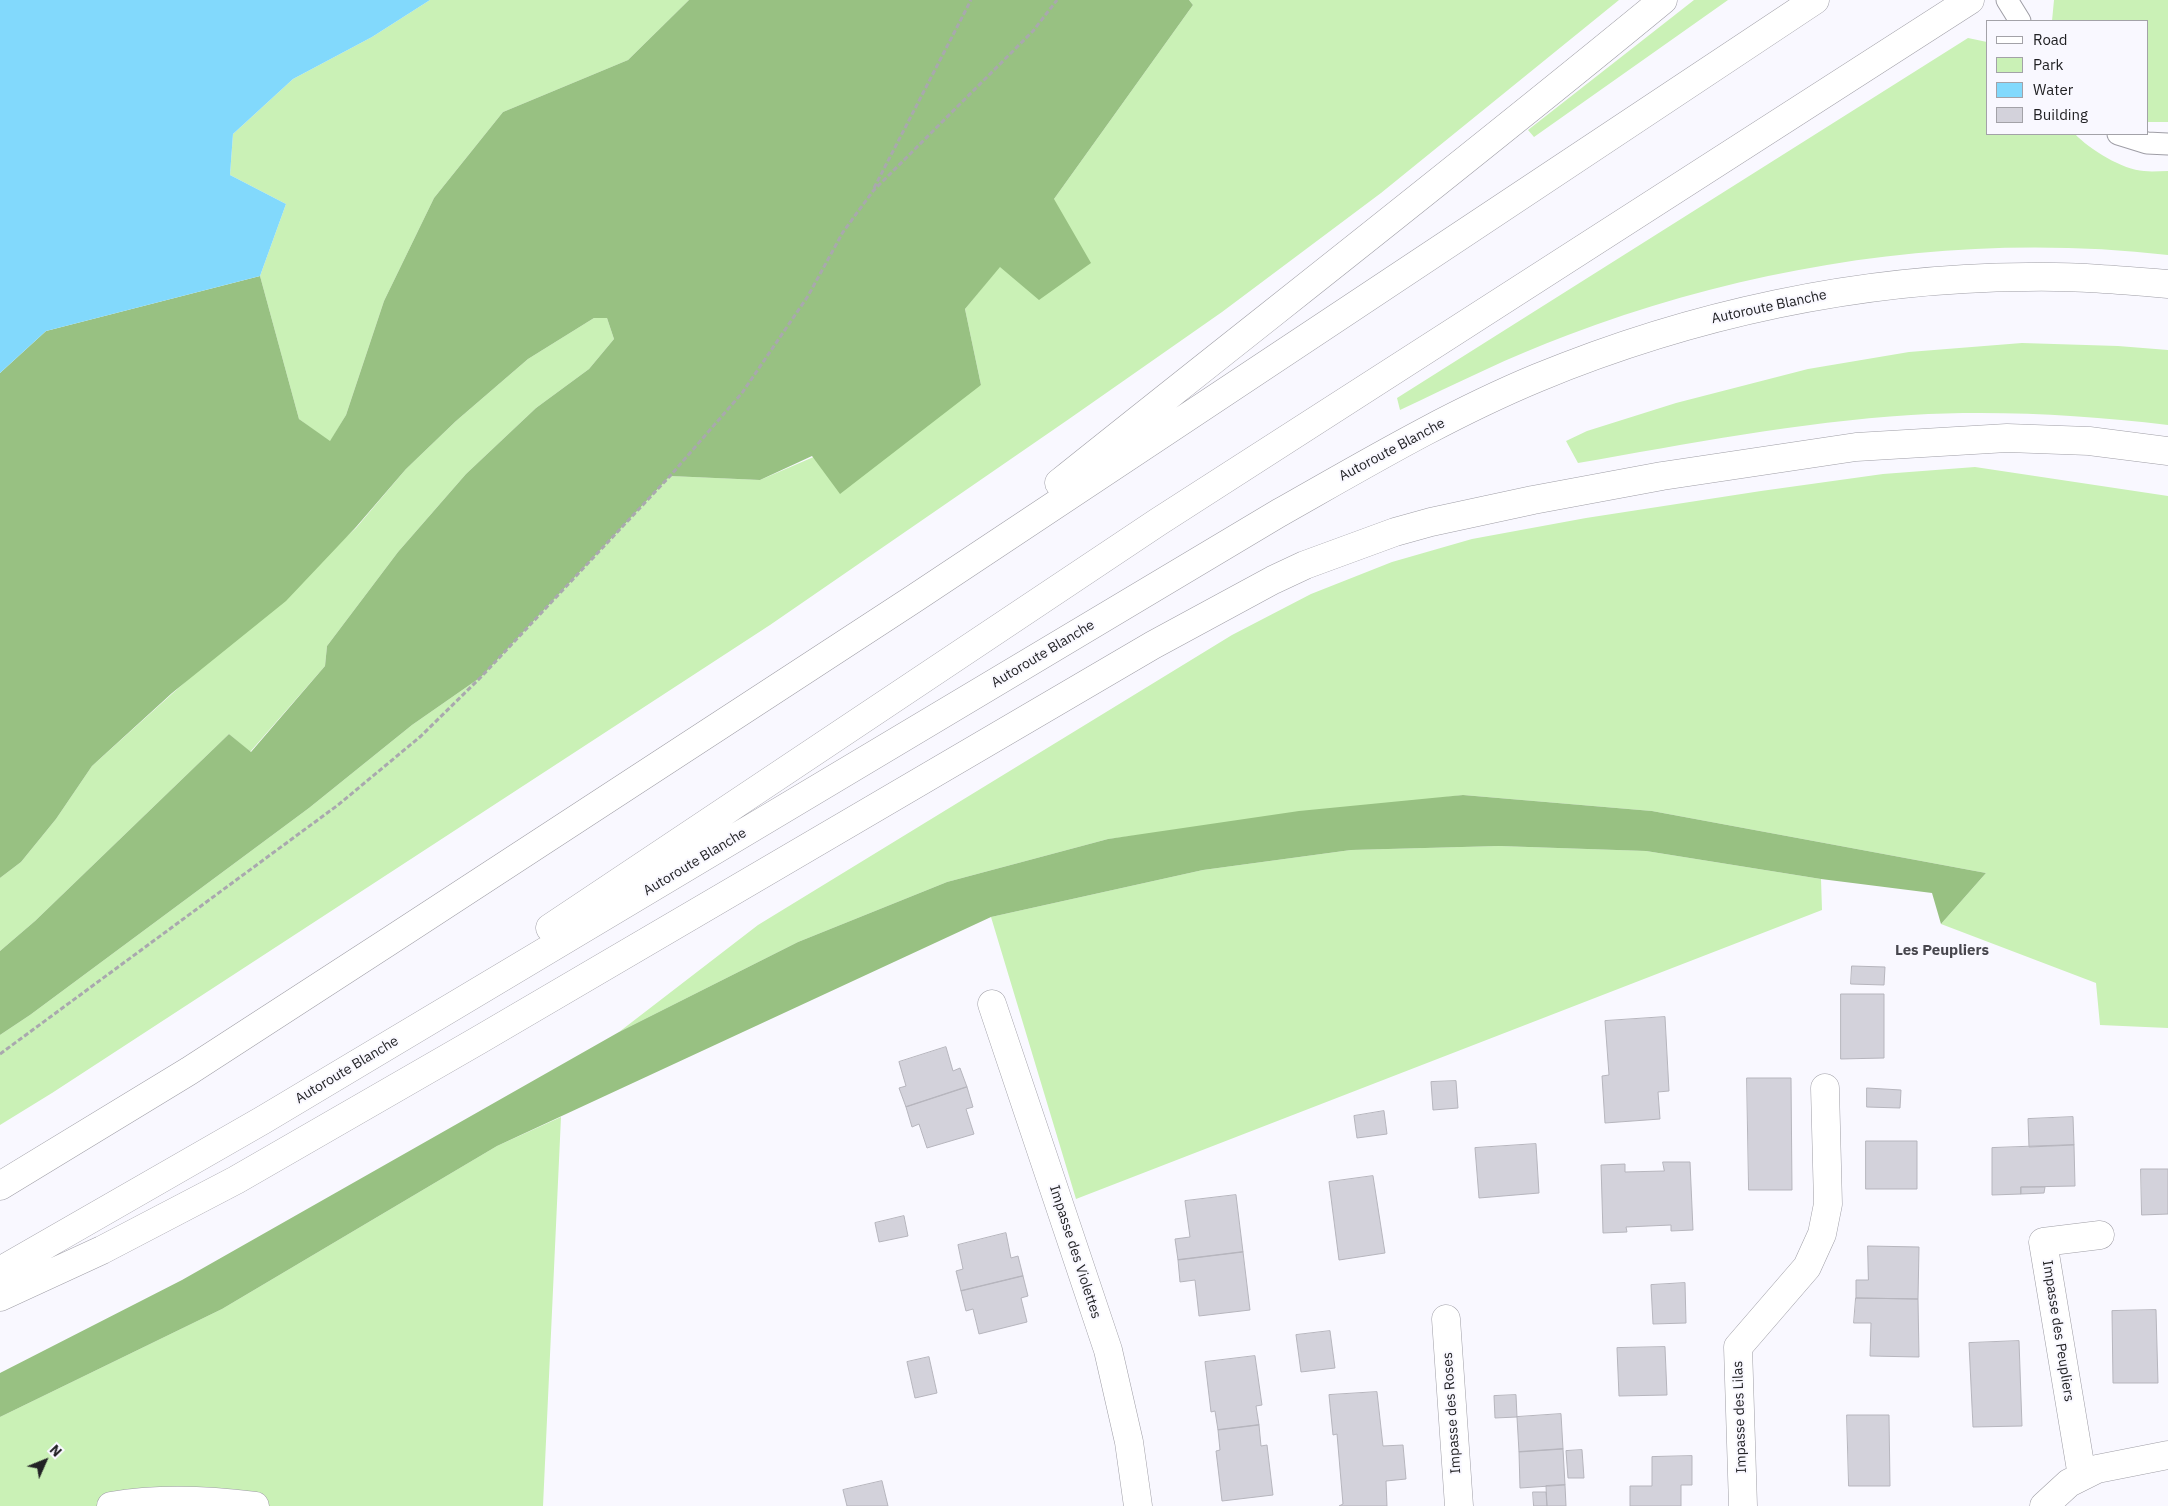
<!DOCTYPE html>
<html>
<head>
<meta charset="utf-8">
<style>
	body { margin:0 }
	#map { position:relative; width:2168px; height:1506px; overflow:hidden; background:#f9f8ff; font-family:"IBM Plex Sans",sans-serif }
	canvas { display:block }
	.legend { position:absolute; left:1986px; top:20px; width:162px; height:115px; box-sizing:border-box; background:#f9f8ff; border:1px solid #a3a2a8; margin:0; padding:6px 9px; list-style:none; font-size:15px; color:#222225 }
	.legend li { display:flex; align-items:center; gap:10px; height:25px }
	.legend b { width:25px; border:1px solid #a3a2a8 }
	.north { position:absolute; left:20px; top:1436px; width:50px; height:50px; -webkit-text-stroke:4px #f9f8ff; paint-order:stroke; rotate:46deg; font-size:14px; font-weight:700; line-height:20px; text-align:center; color:#222225 }
	.north::after { content:''; display:block; margin:auto; width:18px; height:22px; background:#222225; clip-path:polygon(50% 0,100% 100%,50% 72%,0 100%) }
</style>
</head>
<body>
<div id="map">
<canvas width="2168" height="1506"></canvas>
<ul class="legend">
<li><b style="height:6px;background:#fff"></b>Road</li>
<li><b style="height:14px;background:#caf1b6"></b>Park</li>
<li><b style="height:14px;background:#82d9fc"></b>Water</li>
<li><b style="height:14px;background:#d3d2db"></b>Building</li>
</ul>
<div class="north">N</div>
</div>
<script>
const ctx = document.querySelector('canvas').getContext('2d');
ctx.lineJoin = 'round';
function fillPath(path, color) { ctx.fillStyle = color; ctx.fill(path, 'evenodd'); }
function strokePath(path, color, width, dash) { ctx.strokeStyle = color; ctx.lineWidth = width; ctx.lineCap = dash ? 'butt' : 'round'; ctx.setLineDash(dash || []); ctx.stroke(path); }
function write(font, color, halo, rows, align = 'center') {
  ctx.font = font + ' "IBM Plex Sans",sans-serif'; ctx.lineWidth = 4; ctx.setLineDash([]); ctx.textBaseline = 'middle'; ctx.strokeStyle = halo; ctx.fillStyle = color; for (const [text, x, y, turn = 0] of rows) {
    ctx.save(); ctx.translate(x, y); ctx.rotate((+turn || 0) * Math.PI / 180); ctx.textAlign = isNaN(turn) ? turn : align; if (halo) ctx.strokeText(text, 0, 0); ctx.fillText(text, 0, 0); ctx.restore();
  }
}
fillPath(new Path2D(`
	M430 0H689L628 60 503 112 434 198 384 301 346 415 330 442 299 419 260 276 286 204 230 175 233 134 293 79 372 37Z
	M1189 0H1619L1381 193 1222 312 1069 419 770 625 52 1093 0 1125V1035L30 1015 309 808 412 725 481 677 670 476 760 480 981 385 965 309 1054 199 1193 5Z
	M1694 0H1728L1534 137 1528 130Z
	M2054 0H2168V122H2147V21H2052Z
	M1968 38 1987 42V134H2075C2089 149 2123 170 2144 171 2152 172 2160 171 2168 171V255C1966 232 1758 263 1568 335 1511 356 1455 384 1400 410L1397 398Z
	M594 318H607L614 339 589 369 536 408 466 474 398 552 327 646 325 666 250 752 229 734 35 921 0 951V878L21 862 56 819 92 766 356 528 406 469 456 421 528 359Z
	M2022 343 2118 346 2168 350V425C2083 415 1997 410 1911 415 1799 422 1688 444 1578 463L1566 441 1587 431 1676 403 1808 369 1909 352Z
	M1975 467 2168 496V1028L2100 1025 2096 983 1941 924 1986 873 1652 811 1463 795 1108 839 947 882 798 942 619 1032 758 925 1232 635 1311 594 1392 562 1472 539 1586 518 1761 491 1883 474Z
	M1499 846 1646 851 1821 879 1822 910 1076 1199 991 917 1203 870 1351 850Z
	M561 1117 543 1506H0V1417L222 1309 497 1146Z`), '#caf1b6');
fillPath(new Path2D(`
	M689 0H1189L1193 5 1054 199 1091 263 1039 300 1000 267 965 309 981 385 840 494 812 456 760 480 670 476 481 677 412 725 309 808 30 1015 0 1035V951L35 921 229 734 251 752 325 666 327 646 398 552 466 474 536 408 589 369 614 339 607 318H594L528 359 456 421 406 469 356 527 286 601 172 693 92 766 56 819 21 862 0 878V373L46 331 260 276 299 419 330 441 346 415 384 301 434 198 503 112 628 60Z
	M1463 795 1652 811 1986 873 1941 924 1932 893 1821 879 1646 851 1499 846 1351 850 1203 870 991 917 497 1146 222 1309 0 1417V1373L182 1280 619 1032 798 942 947 882 1108 839 1299 811Z`), '#98c182');
fillPath(new Path2D(`
	M0 0H430L372 37 293 79 233 134 230 175 286 204 260 276 46 331 0 373Z`), '#82d9fc');
const building = new Path2D(`
	M1852 966 1885 967 1884 985 1851 984Z
	M1841 994H1884V1058L1841 1059Z
	M1665 1017 1669 1091 1658 1092 1660 1119 1605 1123 1602 1076 1609 1075 1605 1021Z
	M946 1047 953 1071 960 1068 967 1087 906 1107 899 1088 906 1086 899 1062Z
	M1747 1078H1791L1792 1190H1749Z
	M1456 1081 1458 1108 1433 1110 1431 1082Z
	M967 1087 973 1107 966 1109 974 1134 927 1148 919 1124 912 1127 906 1107Z
	M1867 1088 1901 1090 1900 1108 1867 1107Z
	M1384 1111 1387 1134 1357 1138 1354 1116Z
	M2073 1117 2074 1145 2029 1147 2028 1119Z
	M1866 1141H1917V1189H1866Z
	M1536 1144 1539 1193 1479 1198 1475 1148Z
	M2074 1145 2075 1186 2021 1187V1194L1992 1195V1148Z
	M1663 1162H1690L1693 1230 1671 1231V1225L1626 1227 1627 1232 1603 1233 1601 1165 1625 1164V1172L1664 1171Z
	M2141 1169H2168V1214L2142 1215Z
	M1373 1176 1385 1253 1339 1260 1329 1182Z
	M2021 1187H2045L2044 1193 2021 1194Z
	M1236 1195 1243 1252 1178 1260 1175 1239 1190 1237 1185 1201Z
	M904 1216 908 1236 879 1242 875 1223Z
	M1006 1233 1011 1258 1018 1256 1023 1276 961 1291 956 1271 963 1269 958 1245Z
	M1868 1246 1919 1247 1918 1299 1856 1298V1280H1868Z
	M1243 1252 1250 1310 1199 1316 1195 1280 1180 1282 1178 1260Z
	M1023 1276 1028 1296 1021 1298 1027 1322 979 1334 973 1309 966 1311 961 1291Z
	M1685 1283 1686 1323 1653 1324 1651 1285Z
	M1856 1298 1918 1299 1919 1357 1870 1356 1871 1323H1854Z
	M2156 1310 2158 1383H2113L2112 1311Z
	M1330 1331 1335 1368 1301 1372 1296 1335Z
	M2019 1341 2022 1426 1973 1427 1969 1343Z
	M1665 1347 1667 1395 1619 1396 1617 1348Z
	M1255 1356 1262 1405 1256 1406 1259 1425 1218 1430 1215 1411 1211 1412 1205 1362Z
	M929 1357 937 1393 915 1398 907 1362Z
	M1377 1392 1383 1446 1403 1445 1406 1479 1386 1481 1387 1506H1339L1343 1504 1337 1434 1333 1435 1329 1395Z
	M1516 1395 1517 1417 1495 1418 1494 1396Z
	M1561 1414 1563 1449 1519 1452 1517 1417Z
	M1847 1415H1889L1890 1486H1849Z
	M1259 1425 1261 1446 1267 1445 1273 1495 1222 1501 1216 1451 1220 1450 1218 1430Z
	M1563 1449 1565 1485 1520 1488 1519 1452Z
	M1582 1450 1584 1478H1568L1566 1451Z
	M1692 1456V1485H1681V1506H1630V1486H1652V1457Z
	M882 1481 888 1506H847L843 1490Z
	M1565 1485 1566 1506H1547L1546 1486Z
	M1533 1492H1546L1547 1506H1534Z`);
fillPath(building, '#d3d2db');
strokePath(building, '#b6b5bd', 1);
const service = new Path2D(`
	M2007 0 2020 21
	M2118 134 2147 143 2168 144`);
const minor = new Path2D(`
	M992 1004 1108 1350 1129 1442 1138 1506
	M1446 1319 1459 1506
	M2082 1476 2043 1242 2100 1235
	M111 1506C158 1498 208 1500 255 1506
	M1743 1506 1738 1347 1807 1267 1822 1234 1828 1204 1825 1088
	M2044 1506 2069 1483 2097 1469 2168 1455`);
const motorway = new Path2D(`
	M1059 483C1260 322 1464 164 1663 0
	M550 928 1158 522 1970 0
	M0 1186 189 1071 391 940 915 598 1815 0
	M0 1271 263 1120 1279 513C1364 465 1448 415 1537 378 1692 314 1859 278 2027 277 2074 276 2121 280 2168 284
	M0 1297 102 1250 236 1180 479 1040 1153 645 1273 580 1305 565 1395 532 1431 522 1533 500 1662 476 1856 447 2007 438 2089 441 2168 451`);
strokePath(service, '#9f9ea6', 23);
strokePath(minor, '#9f9ea6', 29);
strokePath(motorway, '#9f9ea6', 29);
strokePath(new Path2D(`
	M874 188 971 0
	M0 1054 338 805 421 736 481 677 670 476 742 393 808 296 843 232 873 191 1033 31 1057 0`), '#a9a8ae', 3, [5, 2.5]);
strokePath(service, '#fff', 21);
strokePath(minor, '#fff', 28);
strokePath(motorway, '#fff', 28);
write('14px', '#222225', '#f9f8ff', [
	["Autoroute Blanche",1769,307,-12],
	["Autoroute Blanche",1392,450,-28],
	["Autoroute Blanche",1043,654,-31],
	["Autoroute Blanche",695,862,-31],
	["Autoroute Blanche",347,1070,-31],
	["Impasse des Violettes",1075,1252,72],
	["Impasse des Peupliers",2058,1331,81],
	["Impasse des Roses",1452,1413,-94],
	["Impasse des Lilas",1740,1417,-92]
]);
write('bold 15px', '#48474e', '#f9f8ff', [
	["Les Peupliers",1942,951]
]);
</script>
</body>
</html>
